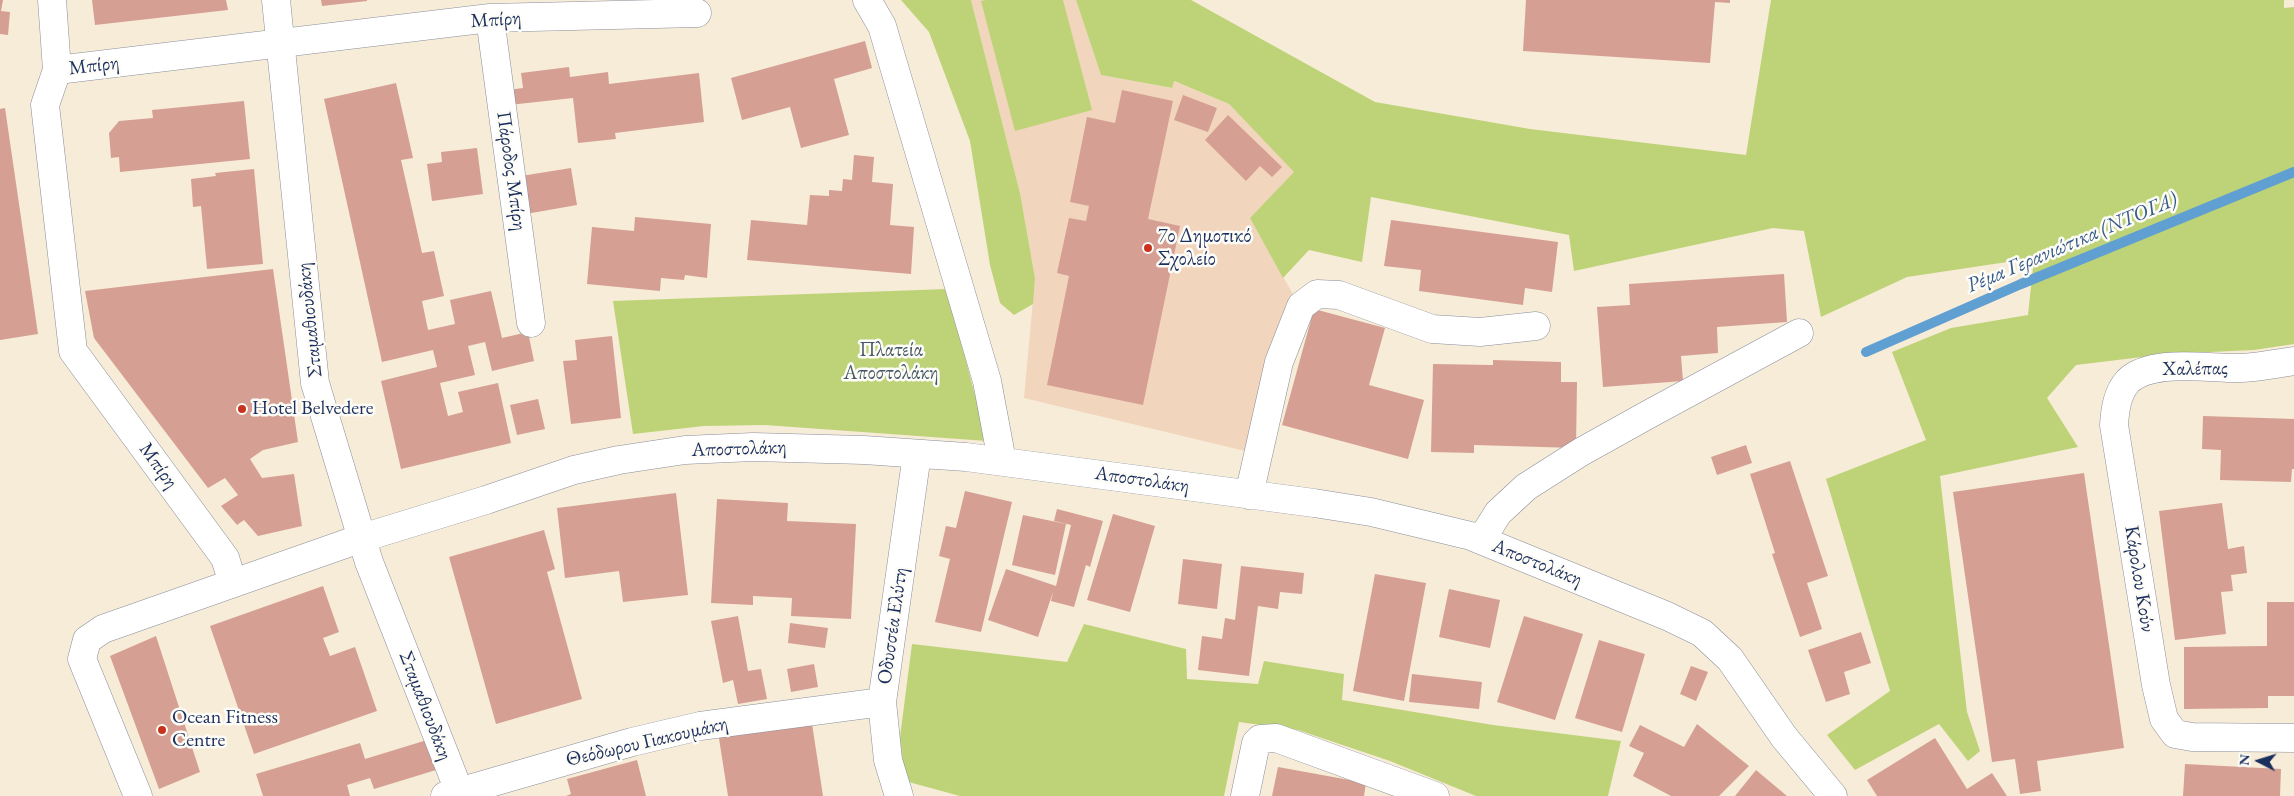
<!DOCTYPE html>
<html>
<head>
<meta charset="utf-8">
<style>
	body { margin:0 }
	#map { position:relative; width:2294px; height:796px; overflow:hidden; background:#f7ecd8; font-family:"EB Garamond",serif }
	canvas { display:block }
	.north { position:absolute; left:2234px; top:736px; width:50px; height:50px; -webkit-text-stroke:4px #fdfcf7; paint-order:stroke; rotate:275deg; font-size:14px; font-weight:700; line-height:20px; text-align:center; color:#1b2f5e }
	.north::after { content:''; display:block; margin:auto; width:18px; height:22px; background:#1b2f5e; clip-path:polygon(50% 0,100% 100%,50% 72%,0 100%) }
</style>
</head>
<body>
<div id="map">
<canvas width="2294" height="796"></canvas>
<div class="north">N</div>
</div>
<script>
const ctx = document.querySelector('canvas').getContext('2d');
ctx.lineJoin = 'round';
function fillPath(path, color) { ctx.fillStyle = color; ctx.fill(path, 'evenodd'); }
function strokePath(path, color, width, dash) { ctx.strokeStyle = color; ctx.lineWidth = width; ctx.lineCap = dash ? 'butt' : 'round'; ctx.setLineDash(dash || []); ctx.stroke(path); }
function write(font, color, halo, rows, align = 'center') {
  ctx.font = font + ' "EB Garamond",serif'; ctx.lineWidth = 5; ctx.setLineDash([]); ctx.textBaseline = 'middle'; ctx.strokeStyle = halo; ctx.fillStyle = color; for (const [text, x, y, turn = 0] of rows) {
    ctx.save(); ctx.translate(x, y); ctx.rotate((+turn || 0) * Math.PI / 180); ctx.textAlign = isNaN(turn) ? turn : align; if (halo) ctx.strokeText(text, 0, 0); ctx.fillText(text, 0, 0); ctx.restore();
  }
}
fillPath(new Path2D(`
	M971 0H1076L1101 75 1171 88 1173 81 1229 104 1295 172 1250 218 1294 296 1245 451 1024 398 1035 278 1020 193Z`), '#f2d5bd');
fillPath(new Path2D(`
	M901 0H971L1020 193 1035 278 1033 304 1014 315 1000 303 990 265 970 141 929 32Z
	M986 0H1063L1092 110 1015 131 981 1Z
	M1076 0H1191L1375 102 1530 129 1746 155 1771 0H2284V8L2294 7V344L2254 350 2167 354 2076 365 2047 398 2078 447 1940 476 1967 712 1980 751 1968 761 1939 724 1855 770 1827 735 1890 691 1826 479 1926 440 1892 352 1951 328 2028 315 2034 258 1907 277 1821 317 1804 231 1773 228 1574 271 1569 235 1371 197 1362 262 1309 250 1283 278 1250 218 1294 172 1229 104 1174 81 1172 88 1101 75Z
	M947 289 987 441 765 425 704 426 633 434 613 301Z
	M1084 624 1186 649 1187 679 1258 684 1264 661 1344 674 1342 700 1493 725 1621 741 1608 796H1476L1390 761 1298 730 1239 722 1224 796H960L905 781 900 737 912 644 1067 662Z`), '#bed377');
strokePath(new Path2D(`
	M1866 352 2021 284 2294 172`), '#609fd2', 10);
fillPath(new Path2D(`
	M0 0H3L1 11 10 12 8 35 0 34Z
	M92 0H226L228 10 95 25Z
	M321 0H367V1L322 6Z
	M1526 0H1730V3L1715 2 1710 63 1523 51Z
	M865 41 872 68 834 79 849 135 801 148 790 107 742 120 731 78Z
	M569 67 570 77 608 72 609 84 699 73 704 122 615 133 616 139 578 143 573 98 509 105 508 90 523 88 521 73Z
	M396 83 413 158 401 160 411 204 422 253 434 251 444 296 422 301 428 330 455 324 450 300 491 291 502 338 528 332 534 361 492 371 485 342 468 346 475 375 440 383 448 416 463 412 458 392 498 383 511 443 401 469 381 381 437 367 433 350 382 362 324 99Z
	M1122 90 1173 101 1148 219 1180 226 1143 405 1047 385 1069 276 1057 273 1069 218 1086 221 1089 206 1070 202 1087 117 1115 123Z
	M1183 95 1217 108 1208 132 1174 120Z
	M244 101 250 159 120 172 119 157 111 158 109 133 119 121 153 118 152 110Z
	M5 108 38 334 0 340V109Z
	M1228 115 1282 167 1272 177 1260 166 1246 181 1205 140Z
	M477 148 483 194 432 201 427 164 442 162 441 152Z
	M854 155 874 157 872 182 893 184 890 225 914 227 911 274 747 260 751 220 807 225 810 195 829 196V190L842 191 843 179 852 180Z
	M571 168 577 205 526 214 521 176Z
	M254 169 263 264 207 269 201 206 193 207 191 179 216 176 215 173Z
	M635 217 711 224 707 278 685 275 684 280 661 278 660 291 587 284 592 227 634 231Z
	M1391 220 1558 242 1552 292 1525 288 1523 305 1419 291 1421 270 1384 266Z
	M273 269 298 442 263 450 250 459 262 478 294 474 302 526 258 536 244 520 237 525 221 506 238 495 225 478 208 488 94 338 85 291Z
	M1784 274 1787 322 1717 327 1718 353 1681 356 1683 381 1603 387 1597 307 1630 305 1629 284Z
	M1314 309 1385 328 1369 385 1424 400 1408 459 1282 425Z
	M612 336 621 418 571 424 563 361 577 360 575 340Z
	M1493 360 1561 362V382H1577L1576 448 1474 445V453L1431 452 1433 364 1493 365Z
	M538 399 545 429 517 435 510 405Z
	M2203 416 2294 419V469H2292L2291 482 2220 480 2221 450 2202 449Z
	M1746 445 1752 463 1717 475 1711 457Z
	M1790 461 1828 576 1807 583 1822 629 1800 637 1772 554 1775 553 1750 474Z
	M2084 473 2124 748 2037 761 2041 791 2020 794 2015 759 1992 762 1953 492Z
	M965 491 1012 502 981 632 935 622 950 559 939 556 946 526 956 528Z
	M676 493 688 595 623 602 619 571 565 578 557 508Z
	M717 499 788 503 787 521 856 524 851 619 791 616 792 598 753 596V605L711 603Z
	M2222 503 2228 549 2244 546 2247 573 2231 575 2233 591 2221 592 2226 634 2175 640 2159 511Z
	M1057 509 1103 521 1090 567 1086 565 1074 607 1051 601 1053 592 1038 637 988 620 1006 569 1056 586 1071 525 1054 521Z
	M1113 514 1155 526 1130 612 1087 600Z
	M1023 515 1066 524 1055 575 1012 565Z
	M544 530 555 569 547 572 582 699 496 724 449 557Z
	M1183 559 1222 564 1217 609 1178 604Z
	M1241 566 1304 573 1302 594 1280 592 1278 609 1258 606 1249 676 1198 670 1202 636 1222 639 1225 618 1235 620Z
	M1375 574 1426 583 1404 701 1353 691Z
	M323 586 339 632 323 638 330 656 355 647 377 711 254 754 210 626Z
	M1449 589 1500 600 1490 648 1439 637Z
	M2267 602H2294V696H2268V708L2184 709V647L2267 646Z
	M738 616 748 671 761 669 767 699 738 704 733 680 723 683 711 621Z
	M1524 616 1583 634 1555 720 1497 702Z
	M790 623 828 628 825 648 788 643Z
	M1861 632 1871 663 1844 672 1850 694 1826 702 1808 650Z
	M156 636 200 772 159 789 110 656Z
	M1599 640 1645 654 1622 732 1575 718Z
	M814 664 818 687 791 692 787 669Z
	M1691 666 1708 672 1696 701 1680 694Z
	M1412 674 1482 682 1479 709 1409 702Z
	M811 717 823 796H728L718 732Z
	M1697 724 1749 766 1719 796H1671L1633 776 1644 753 1629 746 1640 725 1684 747Z
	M1935 738 1967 789 1992 773 2007 796H1877L1867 780Z
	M427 740 436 770 374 789 370 778 347 785 350 796H263L256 774 360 743 365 759Z
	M637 760 646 796H566L571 794 567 779Z
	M2185 764 2281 769 2280 796H2183Z
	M1278 767 1366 783 1364 796H1272Z
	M1756 770 1787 796H1735Z`), '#d69f93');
const minor = new Path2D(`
	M52 0 57 70 45 105 73 351 225 558 233 583
	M867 0 882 26 987 381 1002 461
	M490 18 531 323
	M57 70 490 18 697 13
	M2294 361C2276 364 2259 367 2241 368 2209 369 2152 358 2128 381 2117 393 2115 410 2114 425L2156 685 2164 719 2175 734 2192 737 2294 738
	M1249 495 1279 362 1301 306 1317 294 1339 295 1432 329 1480 332 1536 326
	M1481 540 1498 513 1526 487 1581 452 1651 413 1799 333
	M138 796 82 659 87 640 103 629 362 538 486 500 574 470 619 460 685 450 753 447 864 450 966 457 1314 503 1371 512 1471 536 1667 616 1702 633 1730 659 1784 737 1833 796
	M445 796 632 742 700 726 882 702
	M899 796 888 760 882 702 917 454
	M1245 796 1256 743 1260 739 1276 738 1435 796`);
const primary = new Path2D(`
	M276 0 315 383 369 562 461 796`);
strokePath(minor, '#898e9b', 29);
strokePath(primary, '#898e9b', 29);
strokePath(minor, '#fff', 28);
strokePath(primary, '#fff', 28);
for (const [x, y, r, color] of [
	[1148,248,5,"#c8321e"],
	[242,409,5,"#c8321e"],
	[162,730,5,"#c8321e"]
]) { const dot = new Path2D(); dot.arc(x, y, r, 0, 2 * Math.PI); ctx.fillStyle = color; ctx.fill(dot); strokePath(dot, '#fdfcf7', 2); }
write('20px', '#1b2f5e', '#fdfcf7', [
	["Μπίρη",496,20,-4],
	["Μπίρη",94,66,-7],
	["Πάροδος Μπίρη",511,171,82],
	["Σταμαθιουδάκη",310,320,-96],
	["Χαλέπας",2195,369,-1],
	["Αποστολάκη",739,449,-2],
	["Μπίρη",158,466,54],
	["Αποστολάκη",1142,480,8],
	["Αποστολάκη",1537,563,22],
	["Κάρολου Κούν",2139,579,81],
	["Οδυσσέα Ελύτη",893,626,-82],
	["Σταμαθιουδάκη",425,706,69],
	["Θεόδωρου Γιακουμάκη",647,742,-13]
]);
write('20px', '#1b2f5e', '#fdfcf7', [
	["7ο Δημοτικό",1158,237],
	["Σχολείο",1158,260],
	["Hotel Belvedere",252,409],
	["Ocean Fitness",172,718],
	["Centre",172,741]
], 'left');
write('20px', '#445864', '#fdfcf7', [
	["Πλατεία",891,351],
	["Αποστολάκη",891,374]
]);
write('italic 21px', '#375c8c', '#fdfcf7', [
	["Ρέμα Γερανιώτικα (ΝΤΟΓΑ)",2072,243,-23]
]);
</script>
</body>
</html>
